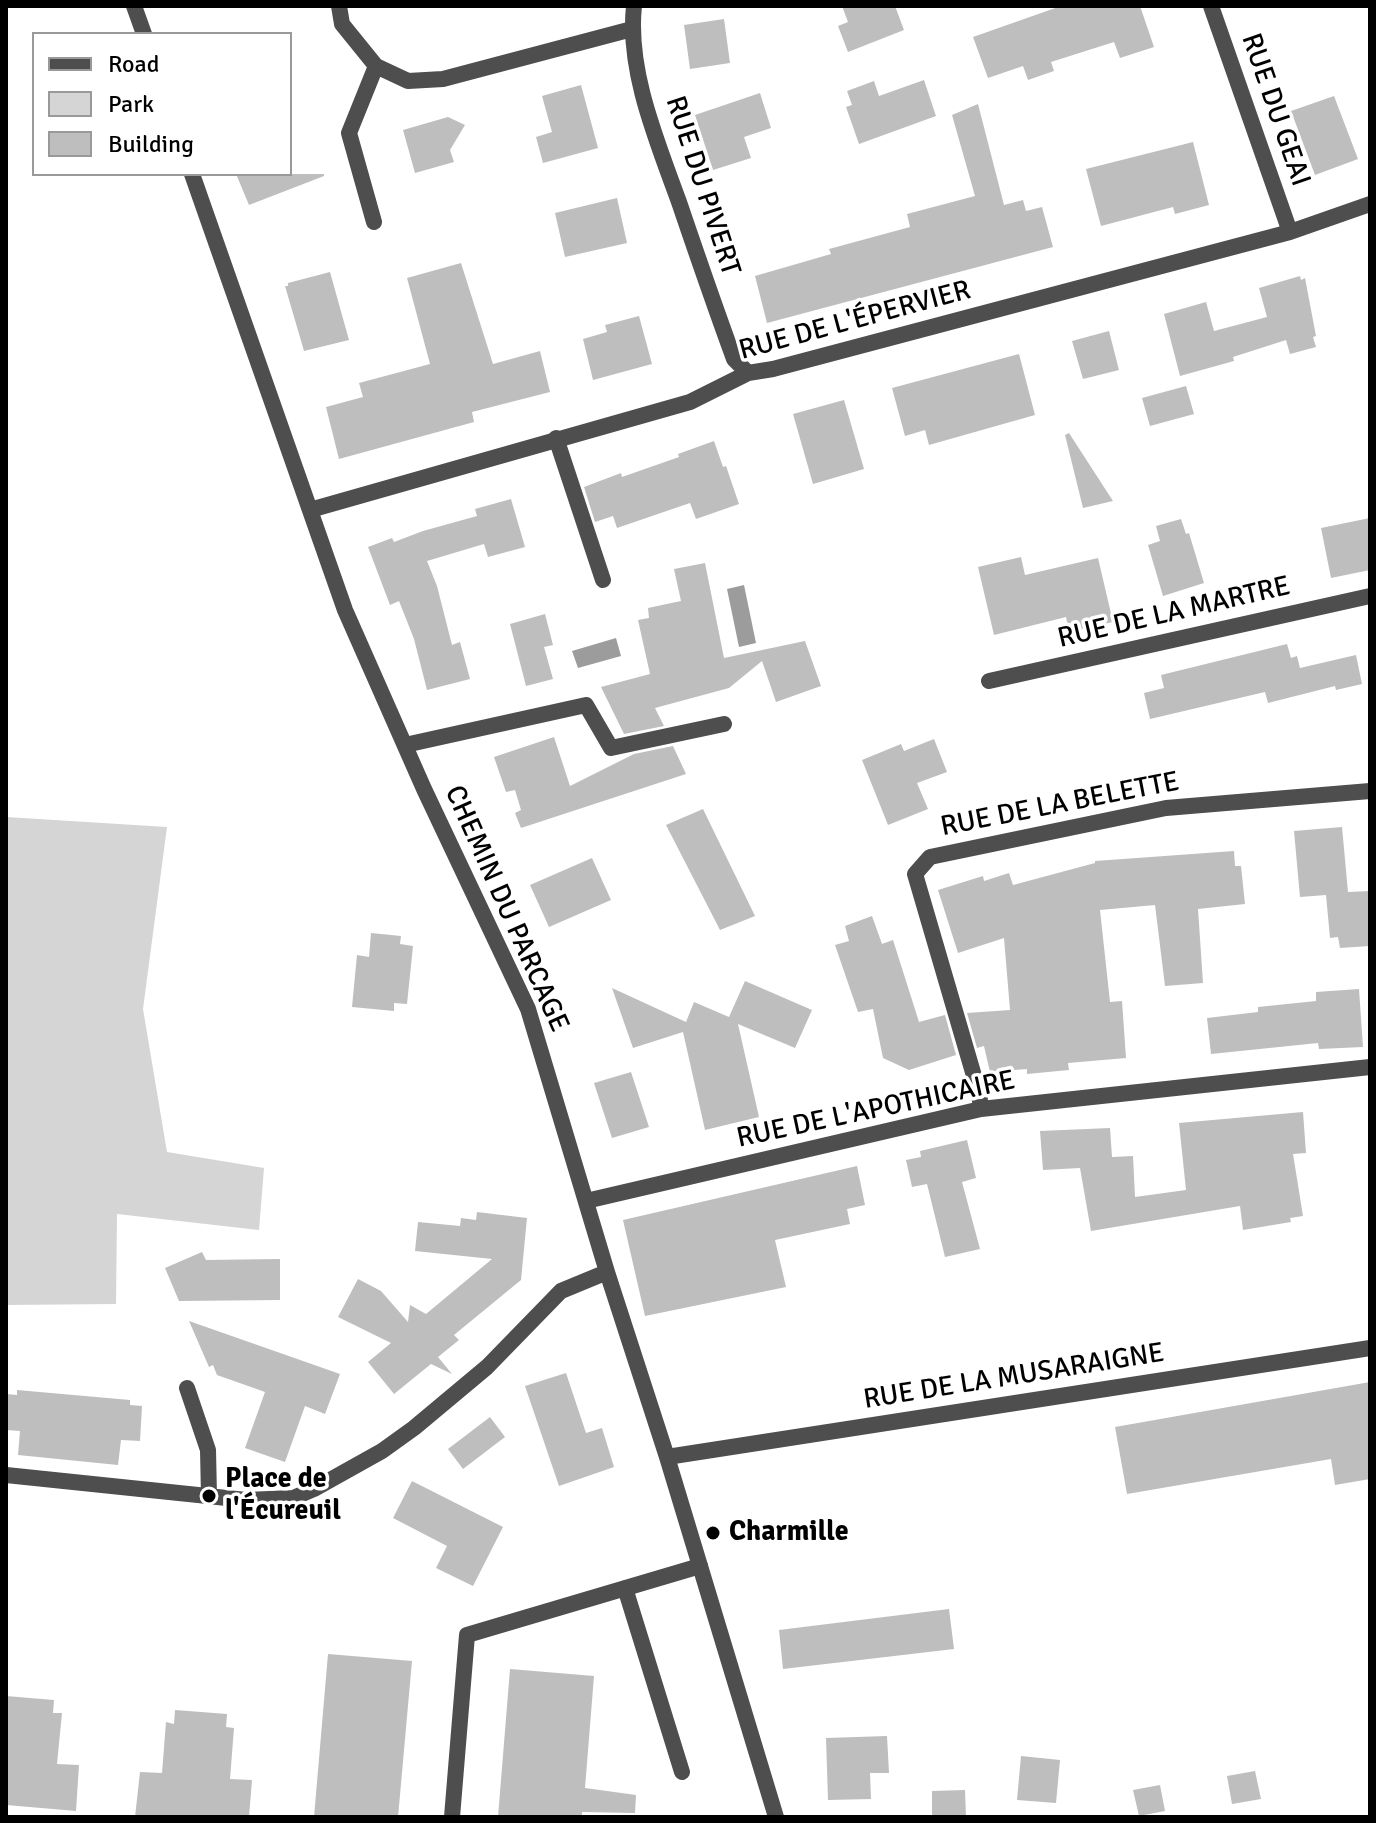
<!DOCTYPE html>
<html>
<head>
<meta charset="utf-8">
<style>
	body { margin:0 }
	#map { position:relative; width:1376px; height:1823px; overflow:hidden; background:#fff; font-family:Signika,sans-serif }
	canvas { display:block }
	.frame { position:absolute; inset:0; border:8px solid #000; pointer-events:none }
	.legend { position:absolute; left:32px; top:32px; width:260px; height:144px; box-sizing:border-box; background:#fff; border:2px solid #999; margin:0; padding:10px 14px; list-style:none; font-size:24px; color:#000 }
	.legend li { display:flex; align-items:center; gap:16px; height:40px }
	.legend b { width:40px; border:2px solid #999 }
</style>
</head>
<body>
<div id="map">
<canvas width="1376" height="1823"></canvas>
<div class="frame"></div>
<ul class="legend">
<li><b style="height:10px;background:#4e4e4e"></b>Road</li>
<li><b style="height:22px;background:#d5d5d5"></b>Park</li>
<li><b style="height:22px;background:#bebebe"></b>Building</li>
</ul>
</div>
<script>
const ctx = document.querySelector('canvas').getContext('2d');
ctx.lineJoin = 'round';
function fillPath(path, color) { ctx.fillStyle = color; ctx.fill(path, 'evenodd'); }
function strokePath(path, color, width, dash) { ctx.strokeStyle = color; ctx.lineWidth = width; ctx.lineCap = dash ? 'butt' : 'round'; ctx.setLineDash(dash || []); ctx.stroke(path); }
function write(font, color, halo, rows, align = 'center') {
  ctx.font = font + ' Signika,sans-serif'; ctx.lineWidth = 7; ctx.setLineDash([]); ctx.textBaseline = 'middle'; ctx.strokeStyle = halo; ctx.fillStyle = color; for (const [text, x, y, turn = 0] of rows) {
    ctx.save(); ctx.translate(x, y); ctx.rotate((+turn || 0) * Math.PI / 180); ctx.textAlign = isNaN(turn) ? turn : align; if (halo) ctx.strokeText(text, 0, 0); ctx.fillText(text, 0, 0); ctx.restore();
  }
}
fillPath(new Path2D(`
	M6 817 167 827 143 1009 167 1152 264 1168 259 1230 117 1214 116 1304 6 1305Z`), '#d5d5d5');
fillPath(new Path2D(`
	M744 585 756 643 739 647 727 589Z
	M616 638 621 656 578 668 572 651Z`), '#9c9c9c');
fillPath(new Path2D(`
	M842 6H895L904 30 848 52 838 26 848 22Z
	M1061 6H1140L1154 47 1120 58 1114 42 1051 62 1054 71 1028 80 1023 66 988 78 973 37Z
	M724 19 730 63 690 69 684 25Z
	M924 80 936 116 859 144 846 107 852 105 847 91 874 81 879 96Z
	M581 85 598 148 543 163 536 137 552 132 542 96Z
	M760 93 771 128 744 137 751 158 713 170 695 115Z
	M1334 96 1358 159 1315 175 1291 111Z
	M978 104 1004 205 1023 200 1026 211 1042 207 1053 247 767 323 755 276 831 254 829 249 910 227 907 214 975 196 952 115Z
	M448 117 465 125 450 150 454 162 415 173 403 130Z
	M1193 142 1209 205 1175 214 1173 207 1101 226 1086 169Z
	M236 174H324V176L249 205Z
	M617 198 627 243 565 257 555 213Z
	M461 263 493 364 540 351 550 392 472 412 474 422 339 459 326 407 363 397 359 383 430 364 407 278Z
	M330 272 349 340 304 351 285 286H288V283Z
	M1300 276 1301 280 1305 278 1316 336 1313 337 1316 347 1290 354 1286 340 1233 357 1234 361 1180 376 1164 314 1206 302 1214 331 1267 317 1259 288Z
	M639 316 652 364 593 380 583 339 607 332 605 325Z
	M1109 331 1119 370 1083 379 1072 341Z
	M1019 354 1035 415 929 445 925 430 905 436 892 388Z
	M1186 386 1194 414 1150 426 1142 398Z
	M844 400 864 469 813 484 793 414Z
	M1069 433 1113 501 1083 508 1065 435Z
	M714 441 723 467 726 466 739 504 696 519 690 503 617 528 613 516 595 522 584 487 621 473 622 477 679 457 678 454Z
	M511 499 525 547 488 557 484 544 427 561 437 586 452 645 460 642 470 679 427 690 414 639 399 601 390 605 368 547 392 538 394 542 423 531 477 516 475 509Z
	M1370 518V570L1331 578 1321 528Z
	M1181 519 1186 534 1189 533 1204 583 1163 596 1148 545 1160 541 1156 526Z
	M1021 557 1025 575 1098 558 1113 622 1069 632 1066 617 994 635 978 567Z
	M705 563 724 658 805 641 821 686 776 702 762 661 729 688 655 708 664 726 624 734 601 687 650 674 638 620 649 618 648 608 681 601 674 569Z
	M545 614 553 645 544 647 553 679 526 686 510 624Z
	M1287 644 1291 658 1297 656 1300 668 1356 655 1362 684 1336 690 1335 686 1268 703 1265 692 1150 719 1144 693 1164 688 1161 675Z
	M554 737 570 786 634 754 673 746 686 774 521 828 515 813 521 810 515 790 506 792 494 757Z
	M934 739 947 772 917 783 928 809 888 825 862 760 901 744 904 751Z
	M703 809 755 916 720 930 666 825Z
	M1342 827 1348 892 1370 891V946L1340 948 1338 937 1330 938 1326 895 1300 897 1294 831Z
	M1234 851 1235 866H1241L1245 904 1198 909 1203 983 1165 986 1155 905 1100 910 1110 1002 1122 1001 1126 1058 1068 1063 1069 1070 1027 1074V1069L990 1072 984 1046 977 1048 967 1013 1010 1010 1004 938 958 953 938 890 983 876 984 881 1009 873 1013 885 1095 863V861Z
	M592 858 611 900 549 927 530 885Z
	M872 916 882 944 893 940 919 1022 945 1015 956 1055 909 1070 883 1058 873 1009 858 1012 835 945 849 941 845 926Z
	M371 933 401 936 400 944 413 946 407 1004 394 1003V1011L352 1007 357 955 369 957Z
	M745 981 812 1010 795 1048 738 1024 759 1117 705 1130 683 1032 633 1048 612 988 686 1022 694 1002 729 1017Z
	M1359 989 1363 1047 1319 1049 1318 1043 1211 1054 1207 1018 1258 1012V1007L1316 1001V992Z
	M631 1072 649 1127 612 1138 594 1083Z
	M1303 1112 1306 1153 1293 1154 1303 1216 1290 1218 1291 1222 1243 1230 1240 1206 1091 1231 1080 1168 1043 1170 1040 1131 1110 1128 1112 1157 1133 1156 1135 1197 1186 1190 1179 1123Z
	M967 1140 976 1178 962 1182 980 1249 945 1257 927 1184 912 1187 906 1160 921 1157 920 1151Z
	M857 1166 865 1205 847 1209 850 1224 775 1240 786 1287 645 1316 623 1220Z
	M477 1212 527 1218 521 1280 454 1335 459 1340 438 1357 452 1374 431 1364 394 1394 368 1362 391 1343 338 1317 358 1279 381 1291 408 1322 410 1305 426 1314 492 1259 415 1251 418 1222 460 1226 461 1218 476 1220Z
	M202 1252 206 1260 280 1259V1300L179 1301 165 1268Z
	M189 1321 340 1374 325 1414 305 1406 285 1462 245 1448 265 1392 217 1375 213 1365 209 1367Z
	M566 1373 586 1433 602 1428 614 1467 559 1486 525 1386Z
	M1370 1382V1479L1335 1485 1331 1459 1127 1494 1115 1427Z
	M17 1390 130 1400V1405L142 1406 140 1441 121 1440 118 1465 18 1455 20 1431 6 1430V1394L17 1395Z
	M490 1417 505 1437 463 1469 448 1449Z
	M412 1481 503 1527 473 1586 436 1568 447 1546 393 1518Z
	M949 1609 954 1649 783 1669 779 1630Z
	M328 1654 412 1661 398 1817H314Z
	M510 1669 594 1676 585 1788 636 1795 635 1813 582 1812V1817H498Z
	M6 1696 54 1700 53 1713H62L57 1764 79 1765 76 1811 6 1805Z
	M175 1710 227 1714 226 1727 234 1728 230 1779 252 1780 249 1817H135L140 1772 162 1773 166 1722 174 1724Z
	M887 1736 889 1773H870L871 1799 828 1800 826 1738Z
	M1021 1756 1060 1760 1056 1803 1017 1800Z
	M1255 1771 1261 1799 1232 1804 1227 1776Z
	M1160 1785 1165 1811 1139 1816 1133 1790Z
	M965 1790 966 1817H932V1791Z`), '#bebebe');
strokePath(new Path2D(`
	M556 438 603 580
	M405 745 586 705 611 748 724 724
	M625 1588 682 1772
	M452 1817 467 1635 700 1566`), '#4e4e4e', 16);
strokePath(new Path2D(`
	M134 6 144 34
	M339 6 342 24 376 66 408 81 443 79 632 29
	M634 6C627 71 657 141 679 202 697 255 715 307 734 359L748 373
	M1211 6 1290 232
	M192 174 345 610 424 789 528 1009 607 1272 667 1457 776 1817
	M374 222 349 133 376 66
	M310 510 690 402 748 373 773 369 1290 232 1370 204
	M989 681 1370 596
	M981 1109 979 1093 915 874 930 857 1166 808 1370 791
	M586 1201 981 1109 1370 1067
	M187 1388 208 1450 209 1496
	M667 1457 1370 1348
	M6 1475 246 1500 293 1498 314 1489 382 1451 414 1428 487 1367 561 1291 607 1272`), '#4e4e4e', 16);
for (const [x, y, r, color] of [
	[209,1496,8,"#000"],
	[713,1533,8,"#000"]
]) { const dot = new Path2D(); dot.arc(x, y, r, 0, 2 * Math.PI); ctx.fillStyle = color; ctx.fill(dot); strokePath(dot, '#fff', 3); }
write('28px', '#000', '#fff', [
	["RUE DU GEAI",1275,110,71],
	["RUE DU PIVERT",702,186,72],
	["RUE DE L'ÉPERVIER",855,321,-15],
	["RUE DE LA MARTRE",1174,613,-13],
	["RUE DE LA BELETTE",1060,805,-11],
	["CHEMIN DU PARCAGE",506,909,66],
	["RUE DE L'APOTHICAIRE",876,1110,-12],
	["RUE DE LA MUSARAIGNE",1014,1377,-9]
]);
write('bold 28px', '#000', '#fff', [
	["Place de",225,1480],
	["l'Écureuil",225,1512],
	["Charmille",729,1533]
], 'left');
</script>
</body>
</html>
